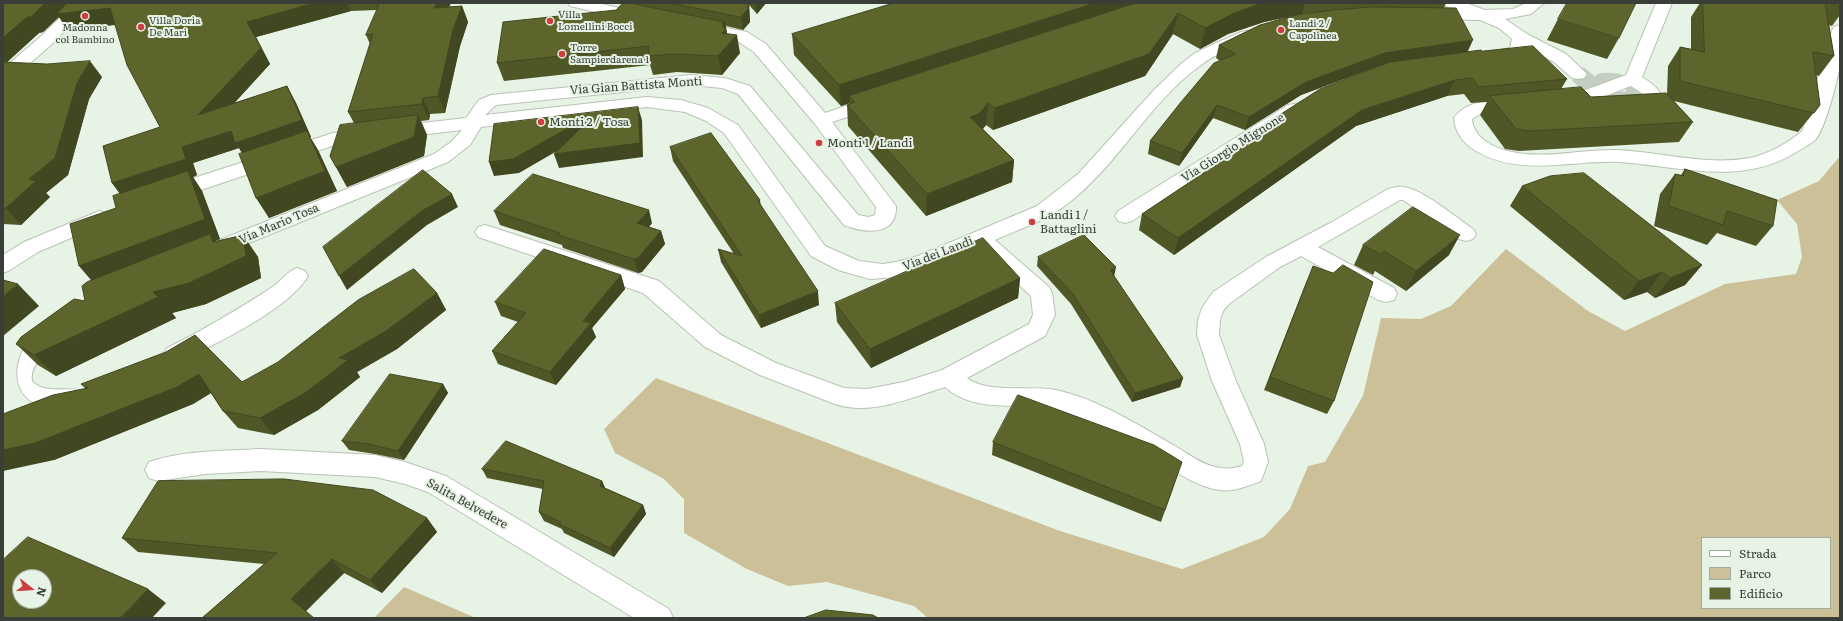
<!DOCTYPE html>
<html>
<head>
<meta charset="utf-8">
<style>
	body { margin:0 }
	#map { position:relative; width:1843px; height:621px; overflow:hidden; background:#e7f3e4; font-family:Literata,serif }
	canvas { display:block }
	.frame { position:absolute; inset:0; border:4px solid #393e38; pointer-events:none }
	.legend { position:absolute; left:1701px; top:537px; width:130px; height:72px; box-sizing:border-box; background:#e7f3e4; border:1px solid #a1ab9f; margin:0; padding:5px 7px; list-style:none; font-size:12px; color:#393e38 }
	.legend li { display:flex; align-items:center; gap:8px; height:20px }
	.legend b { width:20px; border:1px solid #a1ab9f }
	.north { position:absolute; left:12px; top:569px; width:40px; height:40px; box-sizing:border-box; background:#e7f3e4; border:1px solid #a1ab9f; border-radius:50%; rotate:107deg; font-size:11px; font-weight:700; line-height:16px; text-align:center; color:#393e38 }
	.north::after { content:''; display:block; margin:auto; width:14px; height:18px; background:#cd3d41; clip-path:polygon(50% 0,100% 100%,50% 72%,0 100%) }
</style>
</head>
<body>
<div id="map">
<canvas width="1843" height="621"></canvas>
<div class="frame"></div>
<ul class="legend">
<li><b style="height:5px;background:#fff"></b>Strada</li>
<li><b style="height:11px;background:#ccc099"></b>Parco</li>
<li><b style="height:11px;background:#5d652d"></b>Edificio</li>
</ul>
<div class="north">N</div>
</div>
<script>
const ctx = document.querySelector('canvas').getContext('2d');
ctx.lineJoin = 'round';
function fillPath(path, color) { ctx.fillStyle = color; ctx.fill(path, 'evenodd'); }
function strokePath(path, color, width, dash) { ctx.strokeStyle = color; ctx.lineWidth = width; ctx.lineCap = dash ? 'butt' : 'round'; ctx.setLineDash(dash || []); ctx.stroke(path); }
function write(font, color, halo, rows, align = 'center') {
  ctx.font = font + ' Literata,serif'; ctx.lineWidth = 4; ctx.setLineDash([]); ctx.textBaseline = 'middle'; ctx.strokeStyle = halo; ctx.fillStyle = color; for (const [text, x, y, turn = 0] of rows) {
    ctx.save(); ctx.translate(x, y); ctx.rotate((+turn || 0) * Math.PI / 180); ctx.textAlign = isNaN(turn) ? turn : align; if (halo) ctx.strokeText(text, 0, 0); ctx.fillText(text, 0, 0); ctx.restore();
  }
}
fillPath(new Path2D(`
	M1840 156V618H928L914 606 827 582 788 586 747 569 684 533V499L664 479 615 453 604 429 656 378 1060 531 1182 569 1264 537 1290 509 1308 466 1325 462 1363 396 1381 318 1421 319 1451 306 1506 249 1588 311 1625 331 1725 284 1796 274 1802 257 1797 224 1777 200 1819 181ZM1702 538H1830V608H1702Z
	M404 587 476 618H374Z`), '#ccc099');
strokePath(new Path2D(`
	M1578 74 1601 94
	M1602 82C1616 81 1627 83 1637 93V99C1622 103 1605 101 1598 86Z
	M1601 94 1605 102`), '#c4cfc2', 18, [18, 9]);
const street = new Path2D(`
	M568 3H598L645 14 647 17 645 20 639 22 570 6Z
	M1444 3H1466L1485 10 1513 9 1526 3H1544L1531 14 1505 19 1527 34 1566 54 1587 74 1584 78 1578 79 1572 78 1554 62 1527 48 1524 55 1494 61 1488 60 1486 56 1488 52 1510 48 1512 39 1499 28 1480 20 1430 19 1424 17 1422 14 1424 11 1455 10 1446 6Z
	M1656 3H1672L1642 77C1651 83 1661 89 1663 101 1655 112 1639 112 1627 109L1624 105 1627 101 1645 99 1643 94 1631 86C1609 94 1575 111 1553 105L1550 101 1553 97 1580 92 1626 75Z
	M696 22 747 32 766 44 825 113 869 98 875 97 881 98 884 102 881 106 832 122 896 206C897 237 864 233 844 225L738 94 722 88 691 85 496 105 485 115 647 97 681 100 708 108 738 125 825 246 859 261 883 264 896 262 918 256 1037 206 1078 174 1154 90 1182 63 1195 53 1214 44 1241 32 1247 31 1253 32 1255 36 1253 40C1235 47 1216 53 1201 65 1148 103 1118 166 1066 205 1045 221 1019 229 995 240L1049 287 1052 293 1055 315 1045 336 967 378C987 394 1031 385 1056 390 1098 399 1138 425 1175 446 1187 453 1201 464 1215 467 1224 469 1234 469 1242 466L1244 462 1240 444 1212 381 1197 335 1198 320 1202 308 1213 292 1266 257 1332 222 1388 189C1393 188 1398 186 1404 187 1422 189 1457 218 1473 229L1476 234 1473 239 1466 241 1459 239 1403 200H1400L1318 247 1394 288 1397 294 1394 300 1386 302 1378 300 1301 256 1280 267 1229 304 1223 311 1220 320 1219 335 1236 381 1264 444 1268 462 1261 481C1248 486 1234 492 1220 490 1195 487 1173 469 1152 457 1124 441 1097 426 1068 414 1028 397 980 418 945 387 910 398 871 416 835 404L760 375 705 347 643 293 478 237 475 232 478 227 485 225 659 281 721 335 776 363 844 388 867 389 904 382 942 370 1029 324 1033 315 1031 296 977 247 932 266 896 277 870 279 838 270 811 256 724 133 706 121 685 112 647 107 481 127 470 145 448 162 217 256 210 254 207 249 210 244 434 154 451 142 462 130 335 145 177 198 170 200 163 198 160 193 163 188 333 133 466 118 479 100 491 95 691 75 725 78 750 86 858 215 869 217 875 215 876 207 815 124 754 52 736 40 690 30 688 27 690 24Z
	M1840 25C1840 38 1842 52 1840 64 1838 80 1825 128 1816 139 1810 145 1801 149 1793 154 1739 186 1677 166 1619 162 1571 160 1520 177 1476 151 1464 144 1455 133 1454 118 1466 100 1499 97 1519 102L1522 106 1519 110 1482 113 1472 119C1473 137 1492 147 1508 151 1543 160 1581 149 1617 150 1661 152 1705 166 1750 158 1768 154 1789 143 1803 130L1832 30 1834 27Z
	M1294 104 1300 105 1303 109 1300 113 1132 221 1125 223 1118 221 1115 216 1118 211 1288 105Z
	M99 211 106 213 109 218 106 223 38 252 10 270 3 273V255L24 242Z
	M297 268 305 271 308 276C289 309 217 343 183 360L175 363 167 360 164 354 167 348C203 330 237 310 271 288 281 282 286 272 297 268Z
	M49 326 57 329 60 335C52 350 29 362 32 381 45 395 67 386 82 391L86 398 82 405C40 419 0 395 25 345 33 337 39 330 49 326Z
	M261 449 375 455 405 462 446 476 669 609 673 618H634L428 492 405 484 375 477 261 471 205 474 158 481 149 478 145 470 149 462C184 450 225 451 261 449Z`);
const secondary = new Path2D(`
	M75 3H92L51 45 9 81 3 82V69L39 38Z`);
strokePath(street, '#b8c3b5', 2);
strokePath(secondary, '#b8c3b5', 2);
fillPath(street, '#fff');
fillPath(secondary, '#fff');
fillPath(new Path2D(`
	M3 3H451L449 7 462 6 468 22 460 46 445 113 430 114 429 120 421 121 427 135 424 156 347 187 330 156 354 123 348 112 370 44 366 35 377 10 351 11 256 37 270 64 234 103 287 86 296 103 311 137H310L318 150 337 191 269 218 242 153 239 148 193 163 197 175 193 177 202 191 220 239 215 241V242L243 235 258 257 261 278 206 304 172 313 176 318 56 376 38 365 16 344 85 301 91 280 116 208 120 194 112 183 160 127 115 25 68 30 59 17 43 32 39 33 6 62 102 77 89 99 68 175 46 193 50 197 21 225 3 224Z
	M638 3H766L757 14 749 5 750 22 743 30 726 26 727 34 740 53 722 75 677 72 653 75 650 65 504 81 497 63 616 10 638 5Z
	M894 3H1446L1444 8 1468 52 1482 51 1567 79 1561 89 1591 97 1667 95 1668 66 1680 47 1691 49V17L1700 3H1840V15L1832 26 1829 25 1834 56 1819 76 1816 75 1820 105 1798 132 1674 101 1693 122 1679 142 1519 151 1505 149 1480 115 1487 102 1471 103 1464 94 1447 96 1356 126 1174 255 1139 230 1142 214 1267 131 1270 121 1383 65 1379 66 1301 95 1245 130 1213 118 1179 166 1148 154 1150 141 1220 61 1216 58 1219 45 1311 13 1302 14 1264 22 1228 34 1200 49 1173 34 1145 76 993 130 986 125 983 129 1014 160 1012 182 926 216 848 126 847 105 850 103 841 106 794 55 792 34Z
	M1558 19 1619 38 1607 59 1547 40Z
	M670 147 761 207 819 305 761 328 721 262 718 249 734 254 673 161Z
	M1685 169 1773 226 1756 246 1717 233 1707 245 1654 226 1660 194 1675 174 1681 175Z
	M1522 186 1702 265 1685 285 1655 298 1647 292 1624 300 1510 206Z
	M494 211 652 223 649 227 661 231 665 244 642 272 638 273 563 248 562 245 500 225Z
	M1363 245 1449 255 1406 291 1375 271 1373 275 1354 265Z
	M1038 257 1114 276 1183 378 1180 387 1132 402 1071 304 1037 266Z
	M1333 273 1334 401 1327 414 1264 390 1307 280Z
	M621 275 625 289 592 328 596 337 556 385 498 364 492 351 518 322 501 316 495 302Z
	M1020 278 1018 298 871 368 837 322 835 303Z
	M437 293 446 310 397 349 357 372 360 377 318 410 274 435 238 428 223 411 211 393 193 404 54 460 86 389 81 384 242 382Z
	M443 384 448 393 404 460 375 454 349 450 342 441Z
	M993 442 1182 462 1161 522 992 455Z
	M482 469 602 481 605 488 643 505 646 514 614 557 564 533 562 529 544 521 539 512 543 489 487 478Z
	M427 518 437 532 382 593 344 573 306 611 202 618 264 564 138 552 122 538Z`), '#505727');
fillPath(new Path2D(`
	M45 3H73L110 8 121 24 68 30 59 17 43 32 39 33 3 66V38L27 17Z
	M314 3H347L351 11 256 37 270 64 209 131 198 115 247 22Z
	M437 3H451L441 23 434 8Z
	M748 3H749L750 22 743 30 741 17Z
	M755 3H766L757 14Z
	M1095 3H1155L849 96 850 103 841 106 839 85Z
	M1263 3H1305L1302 14 1264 22 1228 34 1200 49 1205 28 1234 13Z
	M462 6 468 22 460 46 445 113 438 96 453 30Z
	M1178 13 1173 34 1145 76 993 130 995 108Z
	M725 22 728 40 737 35 740 53 722 75 718 56 722 33V23Z
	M1473 40 1467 53 1379 66 1301 95 1245 130 1249 117 1306 82 1385 53Z
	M90 61 102 77 89 99 68 175 46 193 50 197 21 225 6 208Z
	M1455 80 1447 96 1356 126 1174 255 1178 238 1362 110Z
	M287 86 296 103 311 137H310L318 150 337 191 269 218 256 198 246 159 239 148 193 163 197 175 193 177 202 191 220 239 215 241 226 256 96 286 79 266 125 200 112 183 182 147Z
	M423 98 430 114 429 120 422 104Z
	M988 103 986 125 977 135 970 117Z
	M1217 105 1213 118 1179 166 1182 153Z
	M638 107 642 120 643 157 559 168 554 154Z
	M418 115 427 135 424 156 347 187 336 167Z
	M579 122 583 136 519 173 494 176 489 162Z
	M1014 160 1012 182 926 216 927 194Z
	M452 194 458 207 427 225 347 290 339 276 421 211Z
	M760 200 762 214 758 201Z
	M649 210 652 223 641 236 637 223Z
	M661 231 665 244 642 272 638 273 634 259Z
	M243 235 258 257 261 278 206 304 172 313 176 318 56 376 34 355 153 292Z
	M1460 235 1449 255 1406 291 1416 271Z
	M1702 265 1685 285 1655 298 1670 278Z
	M1116 267 1114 277 1110 270Z
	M1662 272 1647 292 1624 300 1639 281Z
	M621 275 625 289 592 328 596 337 556 385 550 372 583 321Z
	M1020 278 1018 298 871 368 870 349Z
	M18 284 39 306 3 336V296Z
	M818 291 819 305 761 328 759 315Z
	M437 293 446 310 397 349 357 372 360 377 318 410 274 435 260 418 339 358Z
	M199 374 214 391 193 404 54 460 3 471V450Z
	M1183 378 1180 387 1132 402 1135 393Z
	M443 384 448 393 404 460 398 451Z
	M602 481 606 490 600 486Z
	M643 505 646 514 614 557 610 548Z
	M427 518 437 532 382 593 370 580Z
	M332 559 344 573 304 613 291 599Z
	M148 589 166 603 152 618H120Z`), '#414720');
const building = new Path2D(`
	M3 3H45L31 17H27L3 38Z
	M67 3H314L247 22 261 48 198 115 287 86 302 120 235 143 231 131 182 147 186 159 112 183 103 146 160 127 127 65 110 8 57 14Z
	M380 3H437L434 8 462 6 453 30 438 96 423 98 422 104 348 112 373 34 366 35Z
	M623 3H629L725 22 722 23 725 30 722 33 737 35 718 56 674 54 648 56 649 46 497 63 503 22 616 10Z
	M671 3H748V9L741 17Z
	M894 3H1095L839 85 792 34Z
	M1136 3H1263L1234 13 1205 28 1178 13 1149 54 995 108 988 103 979 114 970 117 1014 160 927 194 847 105 855 102 849 96Z
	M1567 3H1636L1619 38 1558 19Z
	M1703 3H1825L1834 56 1813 52 1820 105 1814 113 1680 81V47L1704 52Z
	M1828 3H1840V6Z
	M1371 7 1456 8 1473 40 1385 53 1306 82 1249 117 1217 105 1182 153 1150 141 1181 102 1214 63 1236 54 1219 45 1260 25 1296 15 1333 10Z
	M1533 46 1567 79 1479 87 1472 78 1455 80 1362 110 1178 238 1142 214 1277 124 1270 121 1320 89 1390 62 1481 50 1482 51Z
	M90 61 77 83 55 158 29 179 36 181 6 208H3V62L47 64Z
	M1581 87 1591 97 1666 93 1693 122 1530 131 1516 129 1490 96Z
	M638 107 640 143 554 154 582 127 579 122 513 159 489 162 494 124Z
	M418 115 414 137 336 167 330 156 340 125Z
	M307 131 325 171 256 198 239 154Z
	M711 133 760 200 758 201 818 291 759 315 718 249 742 256 670 147Z
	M1685 169 1777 200 1773 226 1727 211 1723 225 1669 206 1675 174 1683 176Z
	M423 170 452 194 421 211 339 276 323 247Z
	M188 171 205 219 79 266 70 224 116 208 113 196Z
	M1584 173 1702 265 1670 278 1662 272 1639 281 1522 186 1550 176Z
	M533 174 649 210 637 223 661 231 638 258 634 259 558 235 560 233 494 211Z
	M1413 207 1460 235 1416 271 1384 251 1382 255 1363 245Z
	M210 234 213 242 243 235 246 256 189 283 153 292 158 297 34 355 16 344 21 337 74 299 85 301 82 286 87 282Z
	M1084 235 1116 267 1110 270 1183 378 1135 393 1073 294 1038 257Z
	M983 238 1020 278 870 349 835 303Z
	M544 249 621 275 583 321 591 323 550 372 492 351 526 313 495 302Z
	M1343 265 1373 282 1334 401 1270 377 1313 266 1333 273Z
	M414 269 437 293 386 331 339 358 348 360 305 393 260 418 223 411 199 374 177 387 35 443 3 450V414L53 395 88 388 81 384 166 352 195 335 242 382 278 362 358 300Z
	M3 280 18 284 3 296Z
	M390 374 443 384 398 451 369 444 342 441Z
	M1018 395 1154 445 1182 462 1165 510 993 442Z
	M506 441 602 481 600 486 643 505 610 548 559 524 561 522 539 512 544 481 482 469Z
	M284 479 373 490 427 518 370 580 332 559 291 599 314 618H202L277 553 122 538 158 481Z
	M28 537 148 589 120 618H3V560ZM20 577H44V601H20Z
	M826 610 873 615 878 618H804Z`);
fillPath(building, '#5d652d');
strokePath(building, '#414720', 1);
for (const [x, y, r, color] of [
	[85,16,4,"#cd3d41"],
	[550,21,4,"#cd3d41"],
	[141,27,4,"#cd3d41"],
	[1281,30,4,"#cd3d41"],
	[562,54,4,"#cd3d41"],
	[541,122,4,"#cd3d41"],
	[819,143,4,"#cd3d41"],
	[1032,222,4,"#cd3d41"]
]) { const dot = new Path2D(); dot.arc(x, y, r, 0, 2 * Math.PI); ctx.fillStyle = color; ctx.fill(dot); strokePath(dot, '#e7f3e4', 1.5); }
write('10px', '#393e38', '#e7f3e4', [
	["Villa",558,15],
	["Lomellini Bocci",558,27],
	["Villa Doria",149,21],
	["De Mari",149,33],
	["Landi 2 /",1289,24],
	["Capolinea",1289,36],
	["Madonna",85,28,"center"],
	["col Bambino",85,40,"center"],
	["Torre",570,48],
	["Sampierdarena 1",570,60]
], 'left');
write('12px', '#393e38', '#e7f3e4', [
	["Via Gian Battista Monti",636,86,-4],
	["Via Giorgio Mignone",1233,148,-32],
	["Via Mario Tosa",279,224,-23],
	["Via dei Landi",938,254,-21],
	["Salita Belvedere",467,504,29]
]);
write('12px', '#393e38', '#e7f3e4', [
	["Monti 2 / Tosa",549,122],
	["Monti 1 / Landi",827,143],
	["Landi 1 /",1040,215],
	["Battaglini",1040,229]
], 'left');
</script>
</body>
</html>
